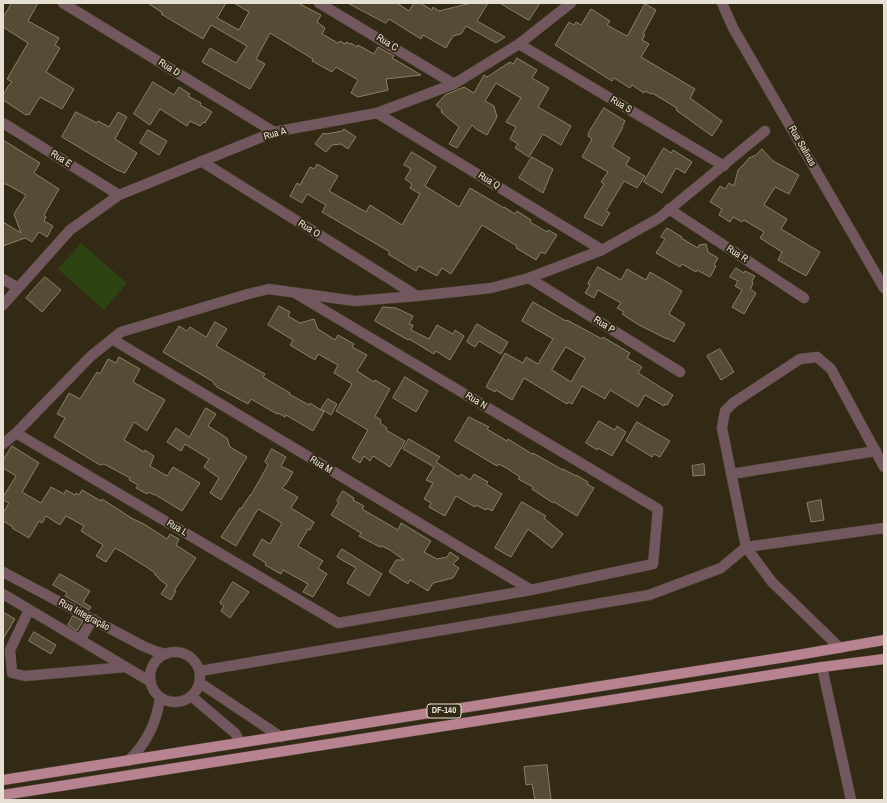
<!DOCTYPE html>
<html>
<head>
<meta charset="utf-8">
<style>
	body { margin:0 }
	#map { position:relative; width:887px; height:803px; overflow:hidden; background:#332a16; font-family:"Archivo Narrow",sans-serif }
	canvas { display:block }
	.frame { position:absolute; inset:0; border:4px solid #e6e0d4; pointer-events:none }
</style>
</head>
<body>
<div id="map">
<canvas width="887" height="803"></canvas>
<div class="frame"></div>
</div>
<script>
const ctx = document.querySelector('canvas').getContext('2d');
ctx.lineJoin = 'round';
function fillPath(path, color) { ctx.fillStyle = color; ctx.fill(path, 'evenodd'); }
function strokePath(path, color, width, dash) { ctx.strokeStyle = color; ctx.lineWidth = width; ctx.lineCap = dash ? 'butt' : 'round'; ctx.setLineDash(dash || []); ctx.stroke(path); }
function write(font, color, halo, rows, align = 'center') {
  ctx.font = font + ' "Archivo Narrow",sans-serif'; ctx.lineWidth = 4; ctx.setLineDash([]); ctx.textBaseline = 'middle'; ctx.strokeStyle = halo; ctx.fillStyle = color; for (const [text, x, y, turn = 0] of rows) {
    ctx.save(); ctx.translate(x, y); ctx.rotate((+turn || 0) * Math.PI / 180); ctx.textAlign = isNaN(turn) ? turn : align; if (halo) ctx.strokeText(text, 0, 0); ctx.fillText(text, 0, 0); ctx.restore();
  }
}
fillPath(new Path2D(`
	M81 243 127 283 104 310 58 269Z`), '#2e4312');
const building = new Path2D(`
	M12 3H38L28 21 59 38 55 45 60 48 46 72 74 89 62 109 40 97 29 115 28 114 26 115 3 100V95L9 85 12 82 7 79 28 43 3 27V18Z
	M148 3H226L217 18 239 30 249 12 234 3H298L321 15 317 22 325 28 322 34 338 43 340 41 345 44 346 42 351 44V43L357 47 358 45 374 54 378 47 394 56 392 58 421 75 386 79 388 90 358 97 351 93 358 80 336 67 332 72 312 61 313 59 270 33 256 59 265 64 250 89 202 62 210 48 236 63 247 46 211 25 203 39 161 14 162 13Z
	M348 3H397L409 11 414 3H420L432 10 433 7 439 11 471 3H488L477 21 505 37 496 43 466 26 461 34 453 36 446 48 423 35 421 39 389 19 386 23Z
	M500 3H540L529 20Z
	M645 4 656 10 643 34 645 35 642 40 649 44 641 57 695 89 690 98 722 121 712 136 676 110 677 108 652 93 651 94 645 91 644 93 632 85 630 88 614 78 612 81 555 45 569 22 574 25 576 22 581 25 591 9 610 21 607 25 627 36Z
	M517 58 537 70 532 78 549 88 538 107 571 126 561 145 543 134 529 157 515 148 518 144 510 139 516 127 506 122 521 98 496 83 485 101 494 106 497 117 487 135 476 129 472 125 457 148 449 144 459 127 441 112 442 110 436 105 445 95 464 87 474 93 484 75 487 77 510 62 513 64Z
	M153 82 174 95 179 87 190 94 188 96 201 103 200 105 212 112 205 123 204 122 200 126 190 121 187 126 160 109 150 125 134 114Z
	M604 108 625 121 622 127H623L612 147 630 158 626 165 645 176 637 188 624 181 606 211 610 213 602 226 584 217 604 184 601 182 608 172 582 157 592 139 588 136 589 132Z
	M76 112 97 123 98 121 109 127 118 112 127 117 115 139 137 153 125 173 117 170 62 137Z
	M344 129 356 137 348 149 341 144 332 145 326 152 315 144 323 133 326 134 342 131Z
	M148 130 167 141 159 155 140 143Z
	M3 140 40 163 34 173 59 189 44 215 46 217 44 221 53 226 47 237 39 232 32 242 25 238 3 246V222L21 233 14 214 26 195 6 184H3Z
	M664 148 671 153 673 150 692 162 685 173 676 168 662 193 644 182Z
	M762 149 773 161 799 175 789 194 775 187 764 205 787 219 781 229 820 252 806 276 778 260 782 252 760 238 764 232 744 220 742 222 733 217 730 222 719 215 722 209 710 202 720 186 725 189 729 183 734 186 738 170 745 163 749 158 756 155Z
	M412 152 436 167 425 186 459 207 470 188 504 208V207L515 214 517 211 531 220 530 222 547 232 548 230 557 235 545 254 541 252 536 260 516 248 517 246 482 225 451 274 442 268 437 276 419 266 416 271 388 254 390 252 322 212 326 205 307 194 302 203 290 196 297 183 300 185 310 167 314 169 317 164 338 176 329 191 366 212 370 205 402 225 420 194 410 188 412 184 405 179 411 169 404 165Z
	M532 157 553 169 543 193 519 178Z
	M667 228 682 237 681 238 698 248 699 245 706 244 708 252 718 258 714 265 716 266 710 277 697 270 696 272 682 264 680 267 656 253 665 239 661 237Z
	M598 267 621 280 627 269 646 280 650 272 682 291 669 314 685 324 674 342 667 338V339L639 325 622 314 624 312 617 308 621 303 598 290 594 298 585 293 590 285 588 284Z
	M736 268 744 273 745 271 755 276 752 281 753 284 750 289 756 293 744 314 732 307 742 290 735 286 738 281 730 277Z
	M45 277 61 290 42 312 26 298Z
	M533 302 566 321 567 320 602 339 603 337 630 353 627 358 642 367 638 373 673 395 667 405 665 404 664 406 645 395 638 407 610 390 605 399 582 386 572 404 568 402 567 404 524 378 512 400 496 390 495 392 486 387 505 353 523 363 526 357 538 364 553 339 522 321ZM566 347 585 358 571 382 552 370Z
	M279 306 290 312 288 316 300 323 314 319 318 329 335 340 338 335 354 344 352 347 367 355 357 371 374 382 375 380 390 389 375 416 381 420 380 423 387 428 386 430 405 441 390 467 373 456 370 461 364 456 360 463 352 458 368 430 336 411 352 384 334 373 338 365 318 354 315 360 290 345 293 340 268 325Z
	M383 307 396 308 413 316 409 324 413 325 411 330 429 339 437 325 453 334 455 330 464 336 450 360 436 351 434 354 409 339 408 340 375 321Z
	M215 322 227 329 216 346 265 374 263 377 290 393 289 394 309 405 310 403 324 412 313 431 286 415 285 417 278 413 277 414 251 399 248 404 217 387 212 381 163 352 179 326 187 331 190 327 206 337Z
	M477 324 508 342 501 354 479 341 475 347 467 342Z
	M720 349 734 372 721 380 707 356Z
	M119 357 140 369 133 382 165 400 147 431 134 422 124 440 144 452 145 450 154 456 150 466 167 476 173 467 200 483 182 511 154 494V495L148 492 147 494 136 488 138 485 129 480 130 478 104 464 100 465 54 437 65 418 57 414 69 393 80 399 97 372 100 374 108 359 116 363Z
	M405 377 428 391 416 412 393 398Z
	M328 399 337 404 331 415 321 409Z
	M206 408 216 414 208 426 227 438 230 447 247 457 221 500 210 493 219 478 204 467 209 459 185 444 181 451 167 442 176 428 189 437Z
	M469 417 489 427 487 429 507 441 508 439 532 454 533 453 563 470V469L576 476V475L588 482 587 484 594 488 577 516 554 502 553 503 532 489 533 487 518 479 520 477 508 469 499 464 497 466 455 441Z
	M599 421 615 430 617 426 626 432 612 456 598 448 597 450 586 443Z
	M637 422 670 441 660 457 654 454 652 457 626 441Z
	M409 439 440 457 436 462 459 477 461 474 470 480 474 474 488 482 486 484 502 494 492 511 487 508 486 510 476 505 475 507 456 496 445 516 429 507 431 503 424 499 433 483 426 480 434 467 403 449Z
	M12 446 39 463 22 492 41 503 51 487 64 494 66 490 75 495 76 493 79 495 82 490 101 501 102 499 133 519 144 524 167 539 170 534 179 539 176 545 196 558 174 591H176L171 600 161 594 167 585 159 579 158 577 155 575V573L148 568 124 553 115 548 106 562 96 556 103 545 81 531 84 526 66 516 60 525 46 516 42 523 39 521 29 538 12 528 13 527 3 521V513L9 503 3 500V497L16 476 3 468V461Z
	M272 449 286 457 281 466 293 472 286 484 282 488 298 497 291 508 314 522 310 530 308 529 298 546 323 561 318 568 327 574 313 597 303 592 308 584 283 570 281 574 265 565 266 563 253 555 262 539 270 544 282 523 258 509 236 546 221 537 240 508 241 509 250 495H251L268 465 265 462Z
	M704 464 705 475 693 476 692 466Z
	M343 491 354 498 353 500 364 506 362 509 398 530 401 523 431 541 424 552 437 559 447 557 450 552 459 558 453 564 459 568 453 578 433 583 428 591 410 580 408 584 389 572 396 560H404L390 550 382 546 380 547 359 536 361 533 331 515 339 502 337 501Z
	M821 500 824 520 811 522 807 503Z
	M522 502 546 516 544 518 563 534 552 548 528 529 511 557 495 548Z
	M342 549 382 574 369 596 347 583 356 568 337 557Z
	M60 574 90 591 83 602 91 607 89 610 65 596 67 593 53 585Z
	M233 582 249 592 242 602H241L230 618 221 611 224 606 220 603Z
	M3 612 15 619 3 639Z
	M73 616 83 621 77 631 68 625Z
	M34 632 56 645 51 654 29 641Z
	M547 765 551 800H535L532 784 526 785 524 767Z`);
fillPath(building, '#564c36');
strokePath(building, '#8a7f68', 1);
const minor = new Path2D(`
	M63 3 274 132
	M319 3 454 84
	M722 3 733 28 884 288
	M519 44 724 166
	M377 113 602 250
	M3 123 119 195
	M201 161 417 296
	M669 209 804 298
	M529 278 680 372
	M3 279 18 288
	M3 305 70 230 119 195 274 132 377 113 454 84 519 44 571 3
	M112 339 531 590
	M16 433 338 623 531 590 653 564 658 509 295 293
	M3 444 16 433 91 356 121 332 248 294 269 289 355 301 417 296 491 288 529 278 602 250 659 218 765 131
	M731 474 876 451
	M3 572 143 646 155 651 166 654
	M3 594 151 682
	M29 610 10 650 12 673 25 676 126 667
	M80 640 93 619
	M840 648 772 582 746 547 722 428 725 411 733 403 800 359 817 357 831 369 884 467
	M150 677a25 25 0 1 1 50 0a25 25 0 1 1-50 0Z
	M822 667 851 800
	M200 671 649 595 721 568 746 547 884 528
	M200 683 281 737
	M191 696 235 733 241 743
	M128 761C147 743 157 723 160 697`);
const primary = new Path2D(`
	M3 780 786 657 884 640
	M3 795 822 667 884 659`);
strokePath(minor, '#504734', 11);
strokePath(primary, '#504734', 11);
strokePath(minor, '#72585e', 10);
strokePath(primary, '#b88391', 10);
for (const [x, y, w] of [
	[444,711,34]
]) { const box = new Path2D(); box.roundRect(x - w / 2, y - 7, w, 14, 3); ctx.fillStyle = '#332a16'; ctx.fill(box); strokePath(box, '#e6e0d4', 1); }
write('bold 9px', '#e6e0d4', null, [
	["DF-140",444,711]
]);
write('10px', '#e6e0d4', '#332a16', [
	["Rua C",387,43,31],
	["Rua D",169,68,32],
	["Rua S",621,105,31],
	["Rua A",275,134,-16],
	["Rua Salinas",802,146,60],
	["Rua E",61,159,32],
	["Rua Q",489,181,31],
	["Rua O",309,229,32],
	["Rua R",737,254,33],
	["Rua P",604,325,32],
	["Rua N",476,401,31],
	["Rua M",321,465,31],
	["Rua L",177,528,31],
	["Rua Integração",84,615,28]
]);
</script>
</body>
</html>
